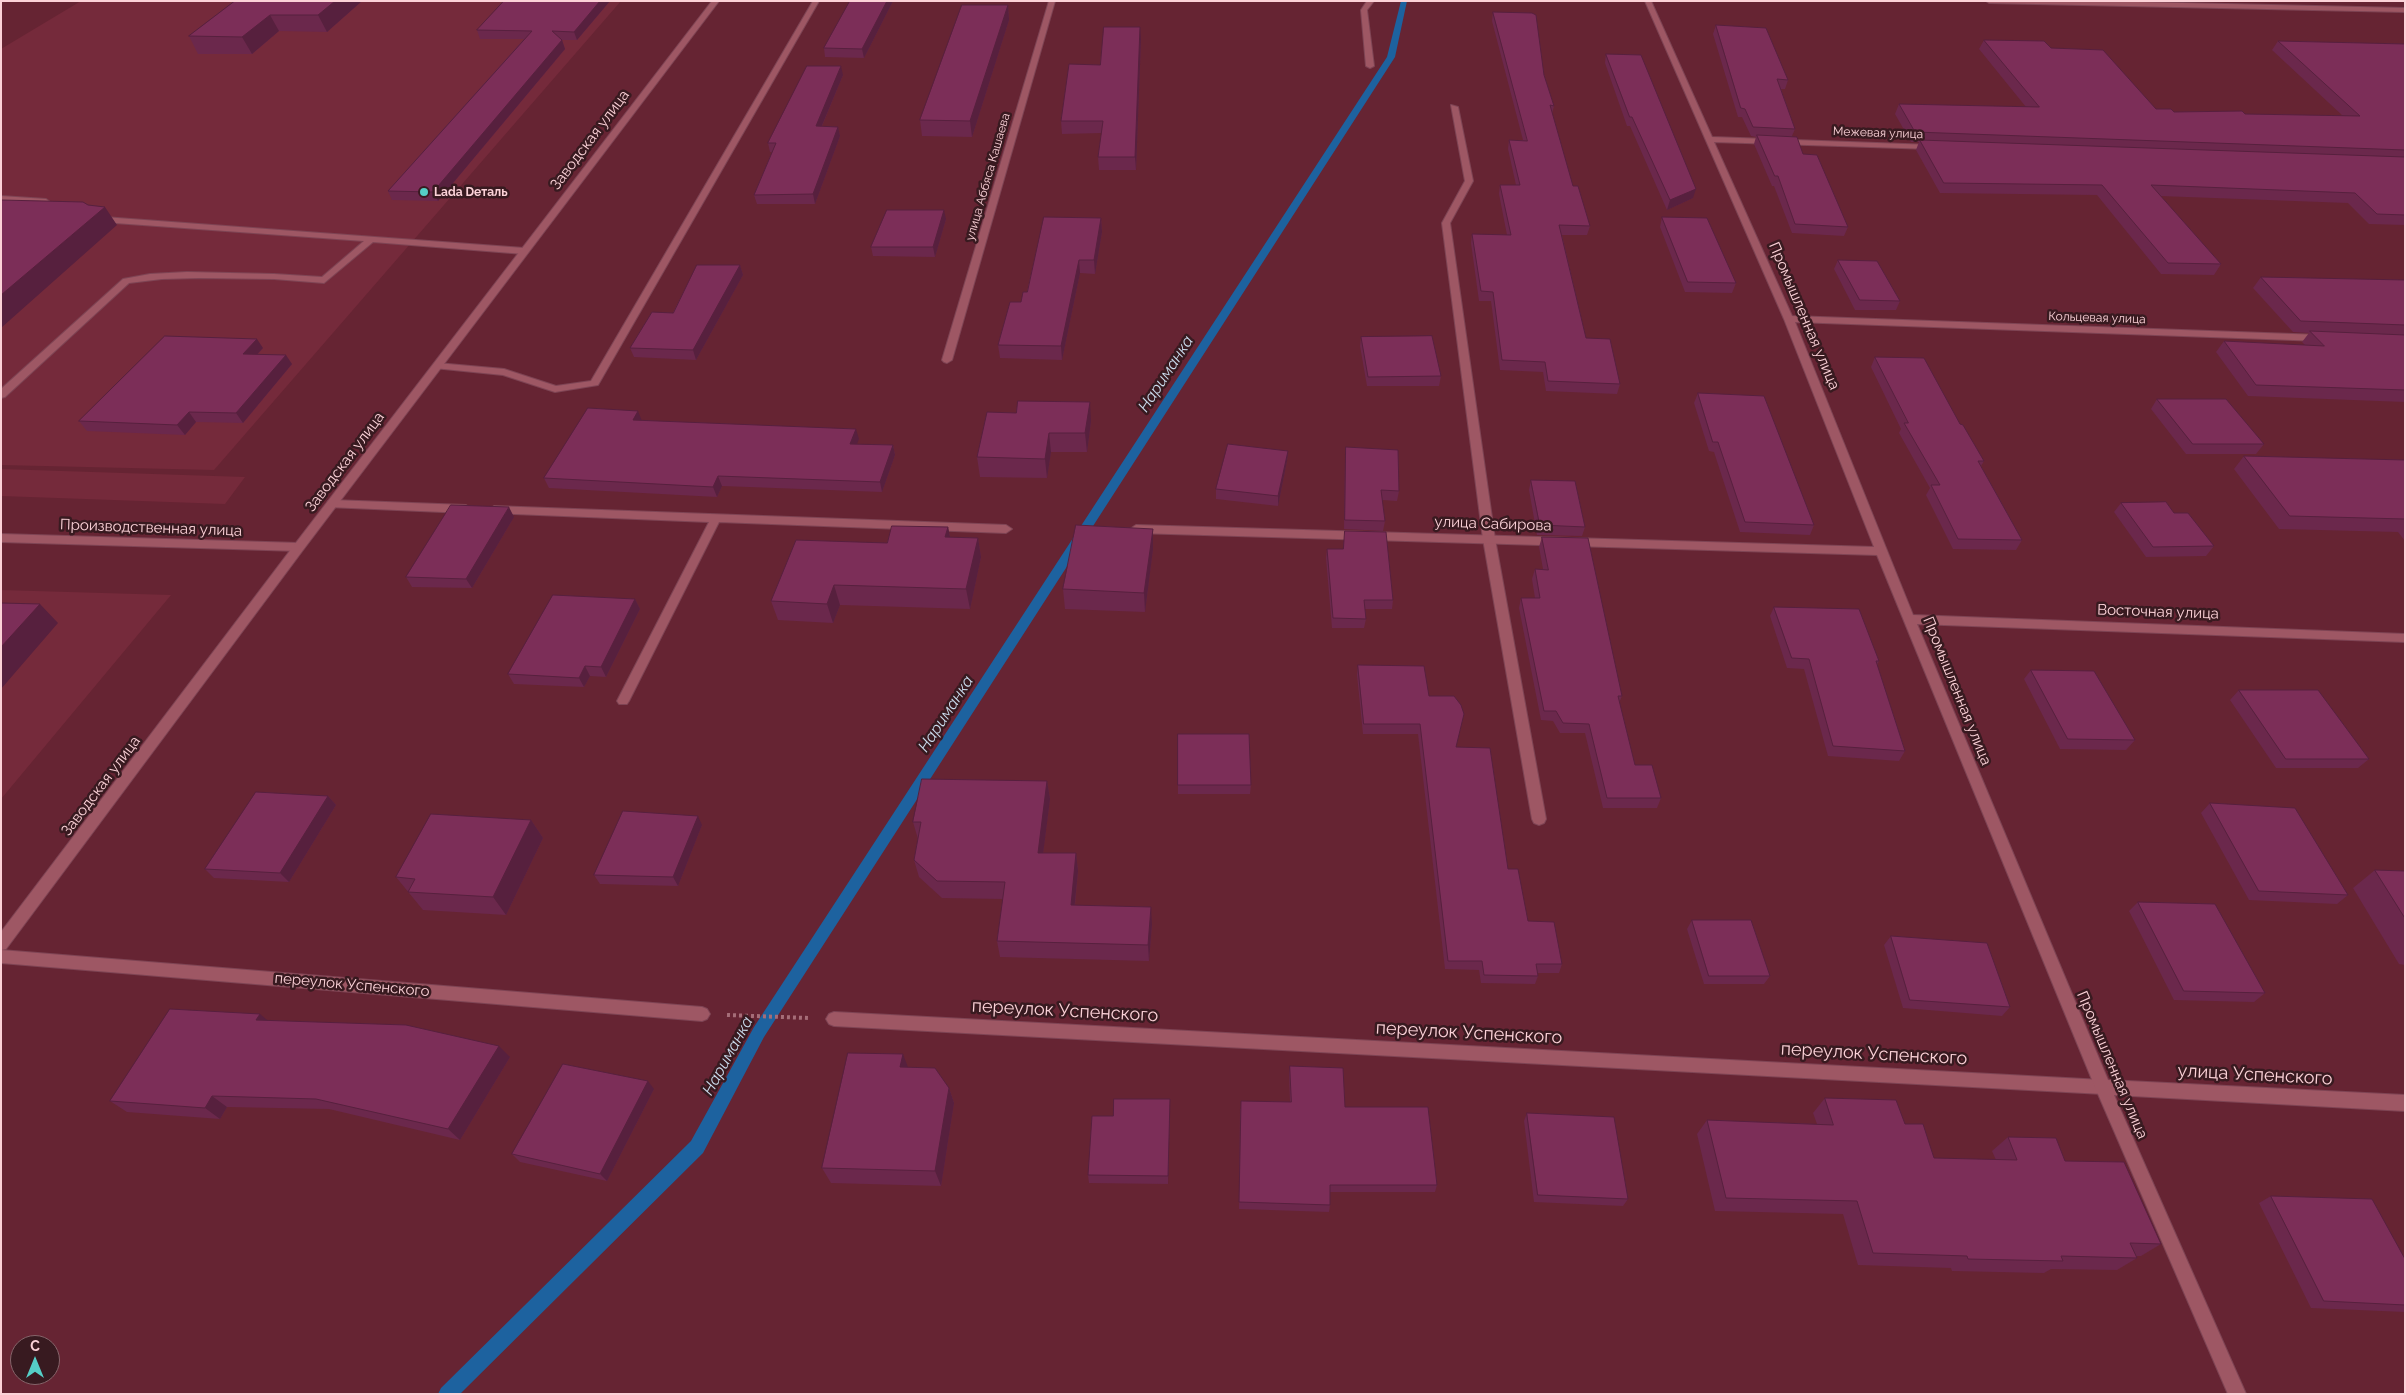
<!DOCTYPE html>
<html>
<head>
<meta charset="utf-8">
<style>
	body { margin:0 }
	#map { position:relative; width:2406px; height:1395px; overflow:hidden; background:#662433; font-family:Raleway,sans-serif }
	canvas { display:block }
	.frame { position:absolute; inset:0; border:2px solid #fcd2d8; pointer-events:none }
	.north { position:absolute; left:10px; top:1335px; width:50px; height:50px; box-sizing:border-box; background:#381a20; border:1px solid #86646a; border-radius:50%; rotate:0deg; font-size:14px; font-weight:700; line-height:20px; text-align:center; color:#fcd2d8 }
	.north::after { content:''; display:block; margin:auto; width:18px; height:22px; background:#55cec6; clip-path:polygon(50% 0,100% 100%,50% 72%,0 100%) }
</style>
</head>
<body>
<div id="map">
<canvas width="2406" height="1395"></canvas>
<div class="frame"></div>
<div class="north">С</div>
</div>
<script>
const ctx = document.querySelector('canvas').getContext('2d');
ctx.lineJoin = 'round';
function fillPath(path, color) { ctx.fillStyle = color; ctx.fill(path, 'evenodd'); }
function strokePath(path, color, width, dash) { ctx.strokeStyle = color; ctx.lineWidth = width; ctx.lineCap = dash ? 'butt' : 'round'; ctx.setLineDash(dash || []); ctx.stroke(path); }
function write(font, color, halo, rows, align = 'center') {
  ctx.font = font + ' Raleway,sans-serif'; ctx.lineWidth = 5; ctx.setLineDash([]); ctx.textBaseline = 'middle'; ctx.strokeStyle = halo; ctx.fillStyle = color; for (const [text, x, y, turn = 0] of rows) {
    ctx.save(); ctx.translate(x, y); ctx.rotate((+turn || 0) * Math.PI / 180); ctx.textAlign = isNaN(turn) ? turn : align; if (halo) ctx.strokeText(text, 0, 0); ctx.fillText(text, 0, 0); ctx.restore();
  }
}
fillPath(new Path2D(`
	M81 1H621L214 470 1 465V49Z
	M1 469 245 477 225 504 1 496Z
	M1 590 171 595 1 799Z`), '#752a3b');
fillPath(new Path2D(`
	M1401 1H1407L1395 57 764 1037 703 1153 460 1394H438L441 1388 691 1141 754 1027 1387 57Z`), '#1d629f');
const lane = new Path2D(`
	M813 1H819L598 385 555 392 503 375 434 368V364L437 363 504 369 556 386 591 381Z
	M1049 1H1055L952 360 947 363 944 362 942 360Z
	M1367 1H1374L1367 10 1374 66 1370 68 1366 66 1361 10Z
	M1451 105 1458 107 1473 181 1450 223 1495 539 1546 819 1544 823 1539 825 1534 823 1532 819 1483 539 1442 223 1465 181Z
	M1 196 46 199 50 202 46 205 1 201Z
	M100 213 104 217 524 248 528 251 524 254 373 242 324 283 274 279 199 278 162 279 129 283 5 397 1 398V389L123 279 150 274 187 272 274 274 322 277 364 241 101 222 98 221 96 216Z
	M332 500 466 505 471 509 466 513 328 507 327 504 328 501Z
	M494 506 1006 525 1012 529 1006 533 719 522 629 701 627 704H619L617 701 709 522 490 513 489 510Z
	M1 950 702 1007 707 1009 710 1014 707 1019 702 1021 1 963Z
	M834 1012 2103 1080 2109 1082 2111 1087 2109 1092 2103 1094 834 1026 829 1024 826 1019 829 1014Z`);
const street = new Path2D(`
	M1645 1H1651L1712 137 1932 145 1936 147 1932 149 1714 142 1792 316 2321 335 2326 338 2321 341 1795 322 1913 615 2405 634V642L1917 624 2108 1080 2405 1095V1111L2114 1095 2246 1394H2228L2095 1087 1877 555 1136 533 1130 529 1136 525 1874 547 1784 319Z
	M1 534 299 543 305 547 299 551 1 542Z`);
const secondary = new Path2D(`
	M712 1H719L303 550 6 949 1 950V932L295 544Z
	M1986 1H2094L2405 8V12L1989 3Z`);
strokePath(lane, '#7e4454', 2);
strokePath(street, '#7e4454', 2);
strokePath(secondary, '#7e4454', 2);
strokePath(new Path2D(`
	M727 1015 809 1018`), '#a56d78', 4, [3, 3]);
fillPath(lane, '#9e5764');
fillPath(street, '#9e5764');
fillPath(secondary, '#9e5764');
fillPath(new Path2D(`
	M235 1H362L327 32 279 31 252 54H198L189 36Z
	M610 1 577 40H562L565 49 438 201 392 200 388 191 524 39H480L477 30Z
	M893 1 864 58 825 57 824 48Z
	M1008 5 1009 20 972 137 922 136 920 120Z
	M1493 12 1544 75 1554 106 1552 114 1573 186 1590 226 1587 235H1562L1586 338 1620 384 1617 394 1546 391 1543 372 1500 370 1491 301H1479L1471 243 1472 234 1507 235 1499 194 1500 185H1516L1508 149 1509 140H1523L1492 21Z
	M1716 25 1788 80 1785 89H1781L1795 129 1792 136 1848 227 1844 236 1792 233 1774 186H1772L1754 144 1756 137 1751 136 1742 117H1738L1713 34Z
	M1141 39 1136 170H1099L1098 157 1102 133 1062 134 1061 121 1100 65Z
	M1984 40 2051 48 2156 109 2174 112 2245 114 2343 116 2272 50 2278 41 2405 44V225L2369 224 2348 203 2160 196 2221 264 2214 275 2161 274 2097 195 1940 193 1916 150 1919 142H1911L1895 114 1899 104 2026 107 1979 49Z
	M1606 54 1693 198 1667 210 1630 126H1627L1605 63Z
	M843 75 822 126 838 127 840 136 815 204H757L754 195 772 152H770L768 143Z
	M1662 217 1736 283 1732 293 1685 292 1660 227Z
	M1101 218 1102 232 1095 274 1080 273 1062 360 1000 358 998 345 1021 302 1027 292Z
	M946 219 935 257 873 256 871 247Z
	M1838 260 1900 301 1896 310H1855L1834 269Z
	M740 265 743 275 696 360 634 357 630 348 673 313Z
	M2261 277 2405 280V402L2248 396 2216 352 2224 341 2305 345 2302 342 2309 333 2293 332 2253 288Z
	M1361 337 1441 376 1439 386H1367L1360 346Z
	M263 348 258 354 292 364 243 423 196 422 185 435 87 431 79 421Z
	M1875 357 1960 424 1984 461 1981 466 2022 540 2016 550 1953 549 1926 495 1930 488 1899 433 1901 429 1871 367Z
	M1698 393 1814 525 1810 535 1740 532 1714 452 1709 451 1694 403Z
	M2157 399 2264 444 2256 454H2186L2151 409Z
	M987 412 1091 421 1087 452H1051L1047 478 980 477 977 457Z
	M642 420 859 439 856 444 893 445 895 455 882 492 722 486 717 497 549 488 544 478Z
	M1346 447 1399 491 1397 501 1382 500 1385 521 1383 531 1344 529 1345 457Z
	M1288 451 1287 461 1278 506 1216 499V489Z
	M2244 456 2405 460V541L2398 532 2279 529 2234 469Z
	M1531 480 1585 527 1582 536 1537 535 1529 490Z
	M2121 503 2174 513 2214 546 2206 556 2146 557 2114 512Z
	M514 517 472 588 412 587 406 577Z
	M948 527 950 537 978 538 981 557 970 609 840 605 833 623 778 620 771 601 887 543Z
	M1153 529V549L1145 612 1065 609 1063 589Z
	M1542 537 1622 696 1619 703 1635 765 1661 798 1657 808H1603L1585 733H1560L1553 721 1541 720 1519 608 1521 598H1535L1532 579 1535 569H1543L1539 547Z
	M1327 549 1393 600 1392 609H1365L1366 619 1364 628H1332L1326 558Z
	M635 599 640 609 606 677 590 676 584 687 514 684 508 674Z
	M1774 607 1879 661 1877 665 1905 751 1899 761 1828 756 1804 669 1787 668 1770 616Z
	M1358 665 1429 696 1456 747 1508 869 1528 921 1562 964 1559 973H1538V976L1535 984 1481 983 1479 970 1445 969 1418 734H1363L1357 675Z
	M2031 670 2135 740 2126 750 2060 749 2024 679Z
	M2239 690 2369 759 2358 768H2276L2230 700Z
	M1047 781 1050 799 1043 853H1076L1078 871 1075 905 1152 924 1149 961 1000 957 997 941 1003 899 942 898 919 877 914 860 918 839 913 822Z
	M1178 785H1251L1250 794H1178Z
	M328 796 336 805 289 882 214 878 205 869Z
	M2210 803 2348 895 2337 904 2249 900 2201 813Z
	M531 820 543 838 506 915 423 910 396 877Z
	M702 825 678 886 600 884 594 875Z
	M2375 870 2405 871V965L2399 964 2353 888Z
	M2138 902 2265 993 2254 1002 2174 1000 2129 911Z
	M1692 920 1770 976 1764 984H1704L1687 929Z
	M1891 936 2010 1007 2002 1016 1903 1008 1884 945Z
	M267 1020 510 1057 460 1140 329 1109 227 1107 220 1119 127 1112 110 1101Z
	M1290 1066 1345 1107 1437 1185 1435 1192H1330V1205L1329 1212 1239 1209 1240 1109 1290 1102 1289 1074Z
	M908 1067 949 1088 954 1103 941 1186 831 1183 822 1168Z
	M654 1089 607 1181 520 1162 512 1154Z
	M1825 1098 1905 1124 1934 1158 1996 1160 1992 1151 2008 1137 2065 1161 2161 1244 2141 1256H2136L2137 1258 2117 1270 2051 1269 2044 1273 1952 1271 1951 1268 1858 1265 1843 1214 1715 1211 1697 1134 1707 1120 1817 1124 1813 1113Z
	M1170 1107 1168 1184 1089 1183 1088 1175 1113 1116Z
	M1527 1113 1628 1199 1623 1206 1534 1202 1524 1121Z
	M2271 1196 2405 1259V1312L2311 1308 2259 1203Z`), '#6b284c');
fillPath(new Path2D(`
	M335 1H362L327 32 318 15Z
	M600 1H610L577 40 574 32Z
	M887 1H893L864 58 862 49Z
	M1008 5 1009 20 972 137 970 121Z
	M270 15 279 31 252 54 242 37Z
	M1140 27 1141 39 1136 170 1135 157Z
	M562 40 565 49 438 201 433 192Z
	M841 66 843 75 818 135 816 126Z
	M838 127 840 136 815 204 813 194Z
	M1696 189 1693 198 1667 210 1670 200Z
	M105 207 117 225 1 328V295Z
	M944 210 946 219 935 257 933 247Z
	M1101 218 1102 232 1095 274 1094 260Z
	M1079 260 1080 273 1062 360 1061 346Z
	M740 265 743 275 696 360 693 350Z
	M257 339 263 348 249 363 243 354Z
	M286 355 292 364 243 423 236 413Z
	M1090 402 1091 421 1087 452 1085 433Z
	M638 411 642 421 633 420Z
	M189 412 196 422 185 435 177 425Z
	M856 429 859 439 853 454 850 444Z
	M1049 433 1051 452 1047 478 1045 459Z
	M893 445 895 455 882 492 880 482Z
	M1288 451 1287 461 1278 506V496Z
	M718 476 722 486 717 497 713 487Z
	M509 507 514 517 472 588 466 579Z
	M948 527 952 547 945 537Z
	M1153 529V549L1145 612 1144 593Z
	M978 538 981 557 970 609 966 589Z
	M834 585 840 605 833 623 827 604Z
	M635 599 640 609 606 677 601 667Z
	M40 604 58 623 1 689V647Z
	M585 666 590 676 584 687 579 678Z
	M1047 781 1050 799 1041 870 1038 853Z
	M328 796 336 805 289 882 280 873Z
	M698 816 702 825 678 886 673 877Z
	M531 820 543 838 506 915 493 897Z
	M1076 853 1078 871 1073 922 1071 905Z
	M1151 907 1152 924 1149 961 1148 945Z
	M260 1014 273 1025 256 1020Z
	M499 1046 510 1057 460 1140 448 1129Z
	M903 1054 909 1070 900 1067Z
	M648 1081 654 1089 607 1181 600 1174Z
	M949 1088 954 1103 941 1186 935 1171Z
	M212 1096 227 1107 220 1119 205 1108Z
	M1170 1099V1107L1168 1184V1176Z`), '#57203e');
const building = new Path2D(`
	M235 1H335L318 15H270L242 37 189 36Z
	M504 1H600L574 32 552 31 562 40 433 192 388 191 532 31 477 30Z
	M850 1H887L862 49 824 48Z
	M962 5H1008L970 121 920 120Z
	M1493 12 1532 13 1536 15 1544 75 1554 106 1550 105 1573 186H1578L1590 226 1559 225 1586 338 1610 339 1620 384 1548 381 1545 362 1502 360 1493 292 1481 291 1472 234 1511 235 1500 185H1520L1509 140 1527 141Z
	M1716 25 1766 28 1788 80 1777 79 1795 129 1753 127 1745 109 1741 108Z
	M1104 27H1140L1135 157H1098L1103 121H1061L1069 64 1100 65Z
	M1984 40 2044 41 2051 48 2103 50 2156 109H2171L2174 112 2242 111 2245 114 2360 116 2278 41 2405 44V150L1915 132 1899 104 2039 107Z
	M1606 54 1641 55 1696 189 1670 200 1632 117H1630Z
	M807 66H841L816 126 838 127 813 194 754 195 776 143H768Z
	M1757 135 1797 137 1803 154 1817 155 1848 227 1795 224 1778 176H1775Z
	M1920 140 2405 157V215L2377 214 2355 193 2151 185 2221 264 2168 263 2102 185 1944 183Z
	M1 200 83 202 88 205 105 207 1 295Z
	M887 210H944L933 247H871Z
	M1044 217 1101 218 1094 260H1079L1061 346 998 345 1010 302H1021L1023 292H1027Z
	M1662 217 1707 218 1736 283 1688 282Z
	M1838 260 1877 261 1900 301 1860 300Z
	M697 265H740L693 350 630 348 652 312 673 313Z
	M2261 277 2405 280V325L2301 321Z
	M2310 331 2405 335V390L2256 385 2224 341 2324 346Z
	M165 336 257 339 243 354 286 355 236 413 189 412 177 425 79 421Z
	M1432 336 1441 376 1368 377 1361 337Z
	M1875 357 1924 358 1960 424 1963 425 1984 461H1978L2022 540 1958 539 1931 485H1940L1904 423H1908Z
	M1698 393 1764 396 1814 525 1745 522 1718 442H1713Z
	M2157 399H2226L2264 444H2193Z
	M1018 401 1090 402 1085 433H1049L1045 459 977 457 987 412 1016 413Z
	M588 408 638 411 633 420 856 429 850 444 893 445 880 482 718 476 713 487 544 478Z
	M1228 444 1288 451 1278 496 1216 489Z
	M1346 447 1398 450 1399 491 1381 490 1385 521 1345 520Z
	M2244 456 2405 460V519L2290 516Z
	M1531 480 1575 481 1585 527 1540 525Z
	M2166 502 2174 513H2188L2214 546 2153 547 2121 503Z
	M451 505 509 507 466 579 406 577Z
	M1076 525 1153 529 1144 593 1063 589Z
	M892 526 948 527 945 537 978 538 966 589 834 585 827 604 771 601 796 540 887 543Z
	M1345 531 1386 532 1393 600H1364L1366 619 1333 618 1327 549H1343Z
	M1542 537 1588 538 1622 696H1618L1635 765H1652L1661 798H1607L1589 724 1563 723 1556 711H1544L1521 598H1540L1535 569 1548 570Z
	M553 595 635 599 601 667 585 666 579 678 508 674Z
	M1 603 40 604 1 647Z
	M1774 607 1859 609 1879 661H1876L1905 751 1833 746 1809 659 1792 658Z
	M1358 665 1424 666 1429 696H1454L1461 705 1464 714 1456 747 1490 748 1508 869H1518L1528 921 1554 922 1562 964H1536L1538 976 1484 975 1482 961H1448L1420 724H1364Z
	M2031 670 2094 671 2135 740 2068 739Z
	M2239 690H2318L2369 759H2286Z
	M1178 734H1249L1251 785H1178Z
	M922 779 1047 781 1038 853H1076L1071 905 1151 907 1148 945 997 941 1005 882 937 881 914 860 921 822H913Z
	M256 792 328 796 280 873 205 869Z
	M2210 803 2295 808 2348 895 2259 891Z
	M623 811 698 816 673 877 594 875Z
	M431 814 531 820 493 897 408 892 415 879 396 877Z
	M2375 870 2405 871V918Z
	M2138 902 2215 904 2265 993 2184 991Z
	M1692 920H1751L1770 976H1709Z
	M1891 936 1987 943 2010 1007 1910 1000Z
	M170 1009 260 1014 256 1020 406 1025 499 1046 448 1129 316 1099 212 1096 205 1108 110 1101Z
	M848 1053 903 1054 900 1067 935 1068 949 1088 935 1171 822 1168Z
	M563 1064 648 1081 600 1174 512 1154Z
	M1290 1066 1343 1068 1345 1107H1428L1437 1185H1330V1205L1239 1202 1241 1101 1291 1102Z
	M1825 1098 1896 1100 1905 1124H1923L1934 1158 2017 1160 2008 1137 2056 1138 2065 1161 2124 1162 2161 1244 2130 1243 2137 1258 2061 1256 2063 1261 1968 1259 1967 1256 1873 1253 1857 1201 1726 1198 1707 1120 1833 1125Z
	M1114 1099H1170L1168 1176 1088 1175 1092 1116H1113Z
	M1527 1113 1614 1117 1628 1199 1538 1195Z
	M2271 1196 2372 1199 2405 1259V1305L2324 1301Z`);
fillPath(building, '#7c2e58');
strokePath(building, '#57203e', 1);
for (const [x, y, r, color] of [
	[424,192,5,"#55cec6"]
]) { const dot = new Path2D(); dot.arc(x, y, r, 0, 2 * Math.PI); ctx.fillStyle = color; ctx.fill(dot); strokePath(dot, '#381a20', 2); }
write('12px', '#fcd2d8', '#381a20', [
	["Межевая улица",1878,133,2],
	["улица Аббяса Кашаева",988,177,-74],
	["Кольцевая улица",2097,318,2]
]);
write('bold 12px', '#fcd2d8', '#381a20', [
	["Lada Dеталь",434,192]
], 'left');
write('15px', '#fcd2d8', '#381a20', [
	["Заводская улица",590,140,-53],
	["Промышленная улица",1804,316,67],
	["Заводская улица",345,462,-53],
	["улица Сабирова",1493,524,2],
	["Производственная улица",151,528,2],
	["Восточная улица",2158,612,2],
	["Промышленная улица",1957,691,68],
	["Заводская улица",101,786,-53],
	["переулок Успенского",352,985,5],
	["Промышленная улица",2112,1065,67]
]);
write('italic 16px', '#cbdced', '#381a20', [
	["Нариманка",1166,374,-57],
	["Нариманка",946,714,-57],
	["Нариманка",728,1056,-61]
]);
write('18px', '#fcd2d8', '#381a20', [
	["переулок Успенского",1065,1011,3],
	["переулок Успенского",1469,1033,3],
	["переулок Успенского",1874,1054,3],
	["улица Успенского",2255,1075,3]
]);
</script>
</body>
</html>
